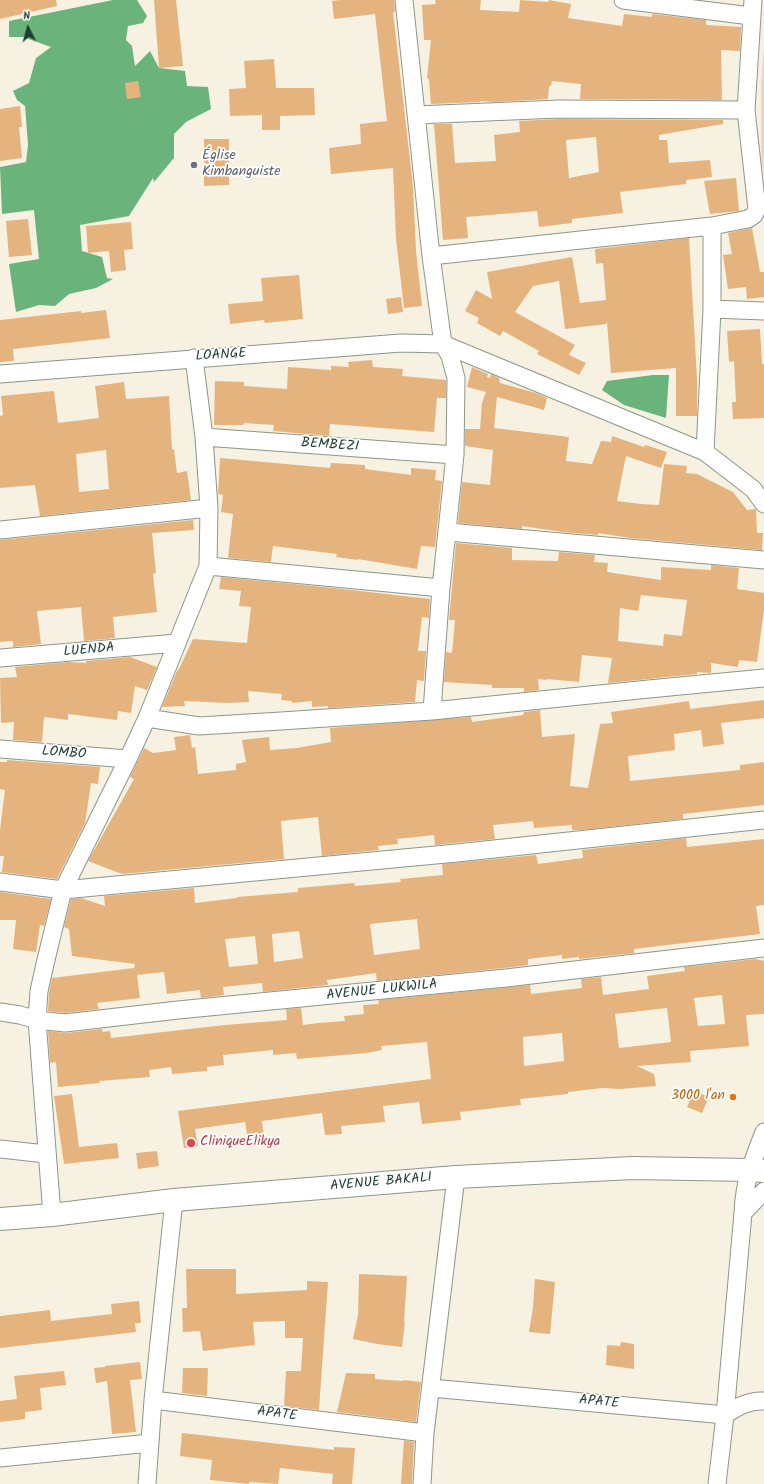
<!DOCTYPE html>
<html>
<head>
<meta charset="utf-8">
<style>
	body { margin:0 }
	#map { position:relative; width:764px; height:1484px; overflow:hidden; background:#f7f1e1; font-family:Kalam,sans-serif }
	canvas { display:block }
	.north { position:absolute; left:8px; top:8px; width:40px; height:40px; -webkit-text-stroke:3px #fff; paint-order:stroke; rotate:354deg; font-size:11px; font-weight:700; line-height:16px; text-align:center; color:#1f3d34 }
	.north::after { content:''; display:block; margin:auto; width:14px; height:18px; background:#1f3d34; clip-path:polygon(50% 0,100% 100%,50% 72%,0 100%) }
</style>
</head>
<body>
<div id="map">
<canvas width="764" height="1484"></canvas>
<div class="north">N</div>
</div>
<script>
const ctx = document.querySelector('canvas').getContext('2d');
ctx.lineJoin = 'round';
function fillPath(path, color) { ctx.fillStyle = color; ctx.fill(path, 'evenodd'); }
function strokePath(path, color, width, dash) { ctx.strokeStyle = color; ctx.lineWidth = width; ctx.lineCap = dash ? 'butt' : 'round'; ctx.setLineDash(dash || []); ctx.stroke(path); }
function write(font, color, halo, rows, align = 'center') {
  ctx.font = font + ' Kalam,sans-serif'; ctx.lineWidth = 3.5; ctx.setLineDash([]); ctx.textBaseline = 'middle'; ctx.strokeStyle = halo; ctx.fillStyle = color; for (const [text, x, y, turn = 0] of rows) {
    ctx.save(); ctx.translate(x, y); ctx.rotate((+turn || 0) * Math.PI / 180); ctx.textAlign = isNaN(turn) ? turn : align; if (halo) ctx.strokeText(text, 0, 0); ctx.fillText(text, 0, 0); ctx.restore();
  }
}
fillPath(new Path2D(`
	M764 45V177L761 154V84Z`), '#f6d2c3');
fillPath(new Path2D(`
	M113 0H137L147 16 143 23 128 26 126 40 132 46 135 66 150 51 159 68 185 71 187 86 208 87 211 109 186 122 174 134V158L154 182 153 178 129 216 80 225 82 251 102 257 107 278 113 279 96 288 69 294 55 306 39 305 16 312 9 264 39 259 34 210 2 214 0 167 26 162 28 145 25 106 17 100 13 91 29 83 36 58 51 47 23 37H9V21Z
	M653 375H669L666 418 624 405 602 390 607 381Z`), '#6ab47c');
fillPath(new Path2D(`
	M0 0H56L57 6 0 19Z
	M154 0H176L183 66 159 68Z
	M340 0H394L395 12H393L413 186 416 251 422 306 404 308 396 239 393 168 331 174 329 148 361 144 360 124 387 121 375 14 334 19 332 1Z
	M435 0H481L480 10 519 12 520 0 548 2 549 0 571 4 568 18 622 26 624 14 652 17V14L706 20V25L741 27 740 51 721 50 722 100 580 99 581 84 552 81 551 86H549L548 99 495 102 480 101V102L431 104 429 79 427 78 431 40H424L422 5 436 4Z
	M274 59 276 88H314L315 115 280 116V130H262V115L230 116 229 89 246 88 244 61Z
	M138 81 141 97 127 99 125 83Z
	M20 106 22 127H19L22 158 0 161V109Z
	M559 119 723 120V124L659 135V140H667L669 163 710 160 712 177 686 180V184L620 192 623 213 572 219V223L539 227 537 211 466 217 468 238 443 240 434 124H452L455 163 496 161 494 135 520 132 519 121ZM596 137 599 172 569 178 566 140Z
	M204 139H229V185L204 186Z
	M736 178 739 211 710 214 704 181Z
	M28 219 32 255 9 257 6 221Z
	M131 222 133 249 124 250 126 270 111 272 109 251 88 253 86 226Z
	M752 228 760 272H764V297L747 299 746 287 728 289 723 255 732 254 728 233Z
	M689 238 697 379V416H676V368L611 373 607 322 606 324 565 329 559 281 533 286 515 312 575 345 569 355 586 363 579 375 537 354 539 351 503 331 500 336 477 323 479 318 465 311 476 290 492 299 487 272 572 257 580 303 606 300 603 263 596 264 595 249Z
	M299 275 303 319 265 323 264 320 230 324 228 304 263 301 261 278Z
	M401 297 403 312 388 314 386 299Z
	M106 310 110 338 13 349 14 361 0 362V320L81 311V313Z
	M760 329 762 364H764V418L733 419 732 402H736L734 361 729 362 727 331Z
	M372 360 373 367 403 369 402 376 446 380V398H437L434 432 330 424 329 436 273 431 274 425 244 423 243 425H214L215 381 244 382V386L287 389 288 367 331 370V366L349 367 348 362Z
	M472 367 488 374 487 377 490 378 491 374 499 378 500 383 536 393 547 398 544 410 497 397 494 428 569 437 566 461 592 464 601 441 611 442 612 436 644 447 645 445 667 452 661 468 626 456 617 501 641 504 659 505 664 464 687 466 686 473 697 474 733 492 747 510 756 509 757 533H763L762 550 630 538 598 533V535L563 532 522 526V529L458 523 462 482 490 485 493 450 465 446V429H480L482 403 486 392 467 387Z
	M124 382 126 399 169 396 172 450 174 449 177 473 187 471 191 500 40 516 35 485 0 488V416L3 415 1 396 54 391 58 423 99 418 95 386ZM106 450 109 489 79 492 76 454Z
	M220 458 330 468 331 463 365 465V469L411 475V468L436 470 435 480 442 481 435 547 421 546 417 569 358 559V560L336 557 337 554 273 546 271 562 228 558 233 514 221 512 223 495 218 494Z
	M193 520 194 530 152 533 156 573 153 574 157 612 113 617 115 638 84 641 81 607 37 611 41 644 13 647V641L0 642V540Z
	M456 543 512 548V560L558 561 559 552 595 555 594 562 608 563 607 572 661 580V567L711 570V565L739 568 737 589 764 593V610L757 662 739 660 738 667 711 663V673L697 672V674L608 683 612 658 582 655 579 682 547 679V680L538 679 539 690 524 692V688H492V685L444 682 446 652 452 653 455 620H449ZM641 595 687 600 682 636 664 634 663 646 618 641 620 608 638 611Z
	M221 577 334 588 430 599 429 618 422 617 418 651H426L424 681 417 680 415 702 328 708V706L312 707V701L292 703V701L281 700 282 694 248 691 249 702 228 703 184 701 185 706 162 707 177 671H178L193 639 247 643 251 607 239 606 241 591 219 589Z
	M130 657 157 667 147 690 135 686 131 713 118 711 117 720 68 714V720L44 717 42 742 13 740 14 722 1 723 0 678 17 677 15 667 68 662 86 663V661Z
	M764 700V718L721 723 724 744 703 747 701 730 674 734 675 750 628 756 630 781 740 770V765L764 762V805L683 814V819L581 830H572V825L534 828 533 821 493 825 495 839 435 845 434 835 397 839 398 844 378 846 379 850 322 856 318 817 281 821 284 859 122 874 88 861 134 779 130 777 144 748 153 753 176 750 174 737 190 735 192 748 195 747 198 774 236 770V764L246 762 242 740 269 737 270 750 297 748 331 742 330 728 471 717 472 722 523 715 524 712 540 710 542 737 575 734 570 786 588 788 600 724 613 723 611 712 689 701 690 709Z
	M7 760 100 767 98 784 91 783 85 823 57 879 2 872 4 856H0V830L5 790 0 789V762H7Z
	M686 838 687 847 764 839V905L756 906 760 934 634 949V953L579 959V957L562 959V955L528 959V965L505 968 377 981 376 973 327 980 328 985 263 992 262 983 223 987 224 995 201 998 200 990 167 994 164 972 137 975 140 998 97 1003 99 1009 65 1013 48 1011 49 992 52 978 134 968 135 964 72 956 69 929 64 927 71 899 81 898 105 906 104 896 194 888 195 903 237 898V897L298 892V888L354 883 355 886 401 882 400 879 443 875 442 864 536 855 538 864 583 858 582 850ZM417 919 420 949 374 955 370 924ZM299 931 303 958 274 962 272 934ZM255 936 258 964 229 967 225 939Z
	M0 892 51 899 44 926 40 925 36 952 13 949 16 920H0Z
	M755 959 764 961V1014L746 1015 749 1046 690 1051 691 1062 637 1066 654 1074 656 1086 621 1089 602 1088 568 1092V1094L520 1099 521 1105 460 1112 461 1120 422 1124 419 1102 383 1106 385 1122 341 1126 342 1134 325 1135 322 1113 262 1121 264 1138 248 1140 245 1122 195 1129 198 1146 184 1148 178 1111 431 1079 427 1042 381 1046 382 1050 367 1053 297 1059 296 1053 273 1055V1050L223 1055 224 1065 207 1067V1071L172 1074 171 1067 149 1070 150 1077 99 1081 100 1083 58 1087 56 1062 50 1063 48 1031 66 1033 102 1029 103 1032 110 1031 111 1038 225 1025 287 1020 286 1009 301 1008 303 1025 318 1023 345 1021 344 1016 364 1014 363 1005 379 1004 378 1000 530 985 531 994 582 988 581 979 601 977 603 995 649 989 647 976 685 971 684 967ZM722 995 725 1024 698 1026 694 998ZM667 1008 671 1042 619 1048 615 1014ZM562 1033 564 1061 524 1066 523 1037Z
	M694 1091 709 1097 702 1113 687 1107Z
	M72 1094 79 1147 117 1143 119 1158 64 1164 54 1096Z
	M157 1151 159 1166 138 1169 136 1153Z
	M186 1269H236V1294L307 1290V1281L328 1282 319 1410 284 1406 286 1371H301L303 1338H285V1321L253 1322 255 1345 203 1351 200 1331 183 1332 182 1308H187Z
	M359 1274 407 1276 404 1322H405L402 1347 377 1344 353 1339 358 1315Z
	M535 1279 555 1282 550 1334 529 1332 533 1307Z
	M139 1301 141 1323H135L136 1332 0 1348V1316L50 1310 51 1321 112 1314 111 1304Z
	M621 1342 634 1344V1369L606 1365 607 1345 620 1346Z
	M140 1362 142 1379 130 1380 136 1432 112 1434 107 1381 96 1383 94 1368 105 1367V1366Z
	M183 1368H208L207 1396 182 1393Z
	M64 1371 66 1385 40 1388 42 1410 25 1412V1419L0 1422V1401L17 1399 14 1376Z
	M346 1373 375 1374V1379L403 1381 404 1380 421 1382 416 1422 337 1412Z
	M182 1433 334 1450V1447L355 1448 352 1484H332L333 1474 280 1468 278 1484 249 1482V1484L210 1480 212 1460 180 1456Z
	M404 1440 414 1442 412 1484H401Z`), '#e5b47e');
const minor = new Path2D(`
	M404 0 431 256 443 344 450 356 456 378 455 455 441 588 432 711
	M623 0 751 16
	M416 115 559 109 746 110
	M431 256 712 226 748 219 754 215 757 209 746 110 753 0
	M712 309 764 311
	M0 374 401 343 443 344 705 452 753 489 764 504
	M204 437 455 455
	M705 452 712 309V226
	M0 530 209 508
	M448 532 764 560
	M208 566 441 588
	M0 658 177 643
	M147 718 199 726 281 721 432 711 649 689 764 678
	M0 749 128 759
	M0 882 63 890 457 853 764 820
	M0 1012 20 1015 37 1020 65 1023 178 1010 506 978 764 948
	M0 1149 46 1154
	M743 1213 764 1191
	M52 1215 37 1020 39 991 45 964 63 890 128 759 147 718 208 566 209 508 204 437 194 358
	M431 1388 725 1415C736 1407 750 1400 764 1401
	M153 1400 425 1433
	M0 1458 150 1443
	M147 1484 153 1400 174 1200
	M422 1484 425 1433 456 1177
	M717 1484 725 1415 743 1213C744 1182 753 1160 764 1132`);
const tertiary = new Path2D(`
	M0 1219 52 1215 174 1200 456 1177 633 1168 749 1170 764 1171`);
strokePath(minor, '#8b978a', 19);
strokePath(tertiary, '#8b978a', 24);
strokePath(minor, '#fff', 17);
strokePath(tertiary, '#fff', 22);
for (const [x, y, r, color] of [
	[194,165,4,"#6b7280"],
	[733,1097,4,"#e8710a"],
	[191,1143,5,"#e0444e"]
]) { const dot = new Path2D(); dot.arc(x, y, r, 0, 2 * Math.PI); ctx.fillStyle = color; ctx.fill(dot); strokePath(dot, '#fff', 1.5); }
write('14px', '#5b616d', '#fff', [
	["Église",202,157],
	["Kimbanguiste",202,173]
], 'left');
write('14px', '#1f3d34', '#fff', [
	["LOANGE",221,356,-4],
	["BEMBEZI",330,446,4],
	["LUENDA",89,651,-5],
	["LOMBO",64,754,4],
	["AVENUE LUKWILA",382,991,-6],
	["AVENUE BAKALI",381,1183,-5],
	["APATE",599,1403,5],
	["APATE",277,1415,7]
]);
write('14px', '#c56008', '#fff', [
	["3000 l'an",725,1097]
], 'right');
write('14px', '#be3a42', '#fff', [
	["CliniqueElikya",200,1143]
], 'left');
</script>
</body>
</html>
